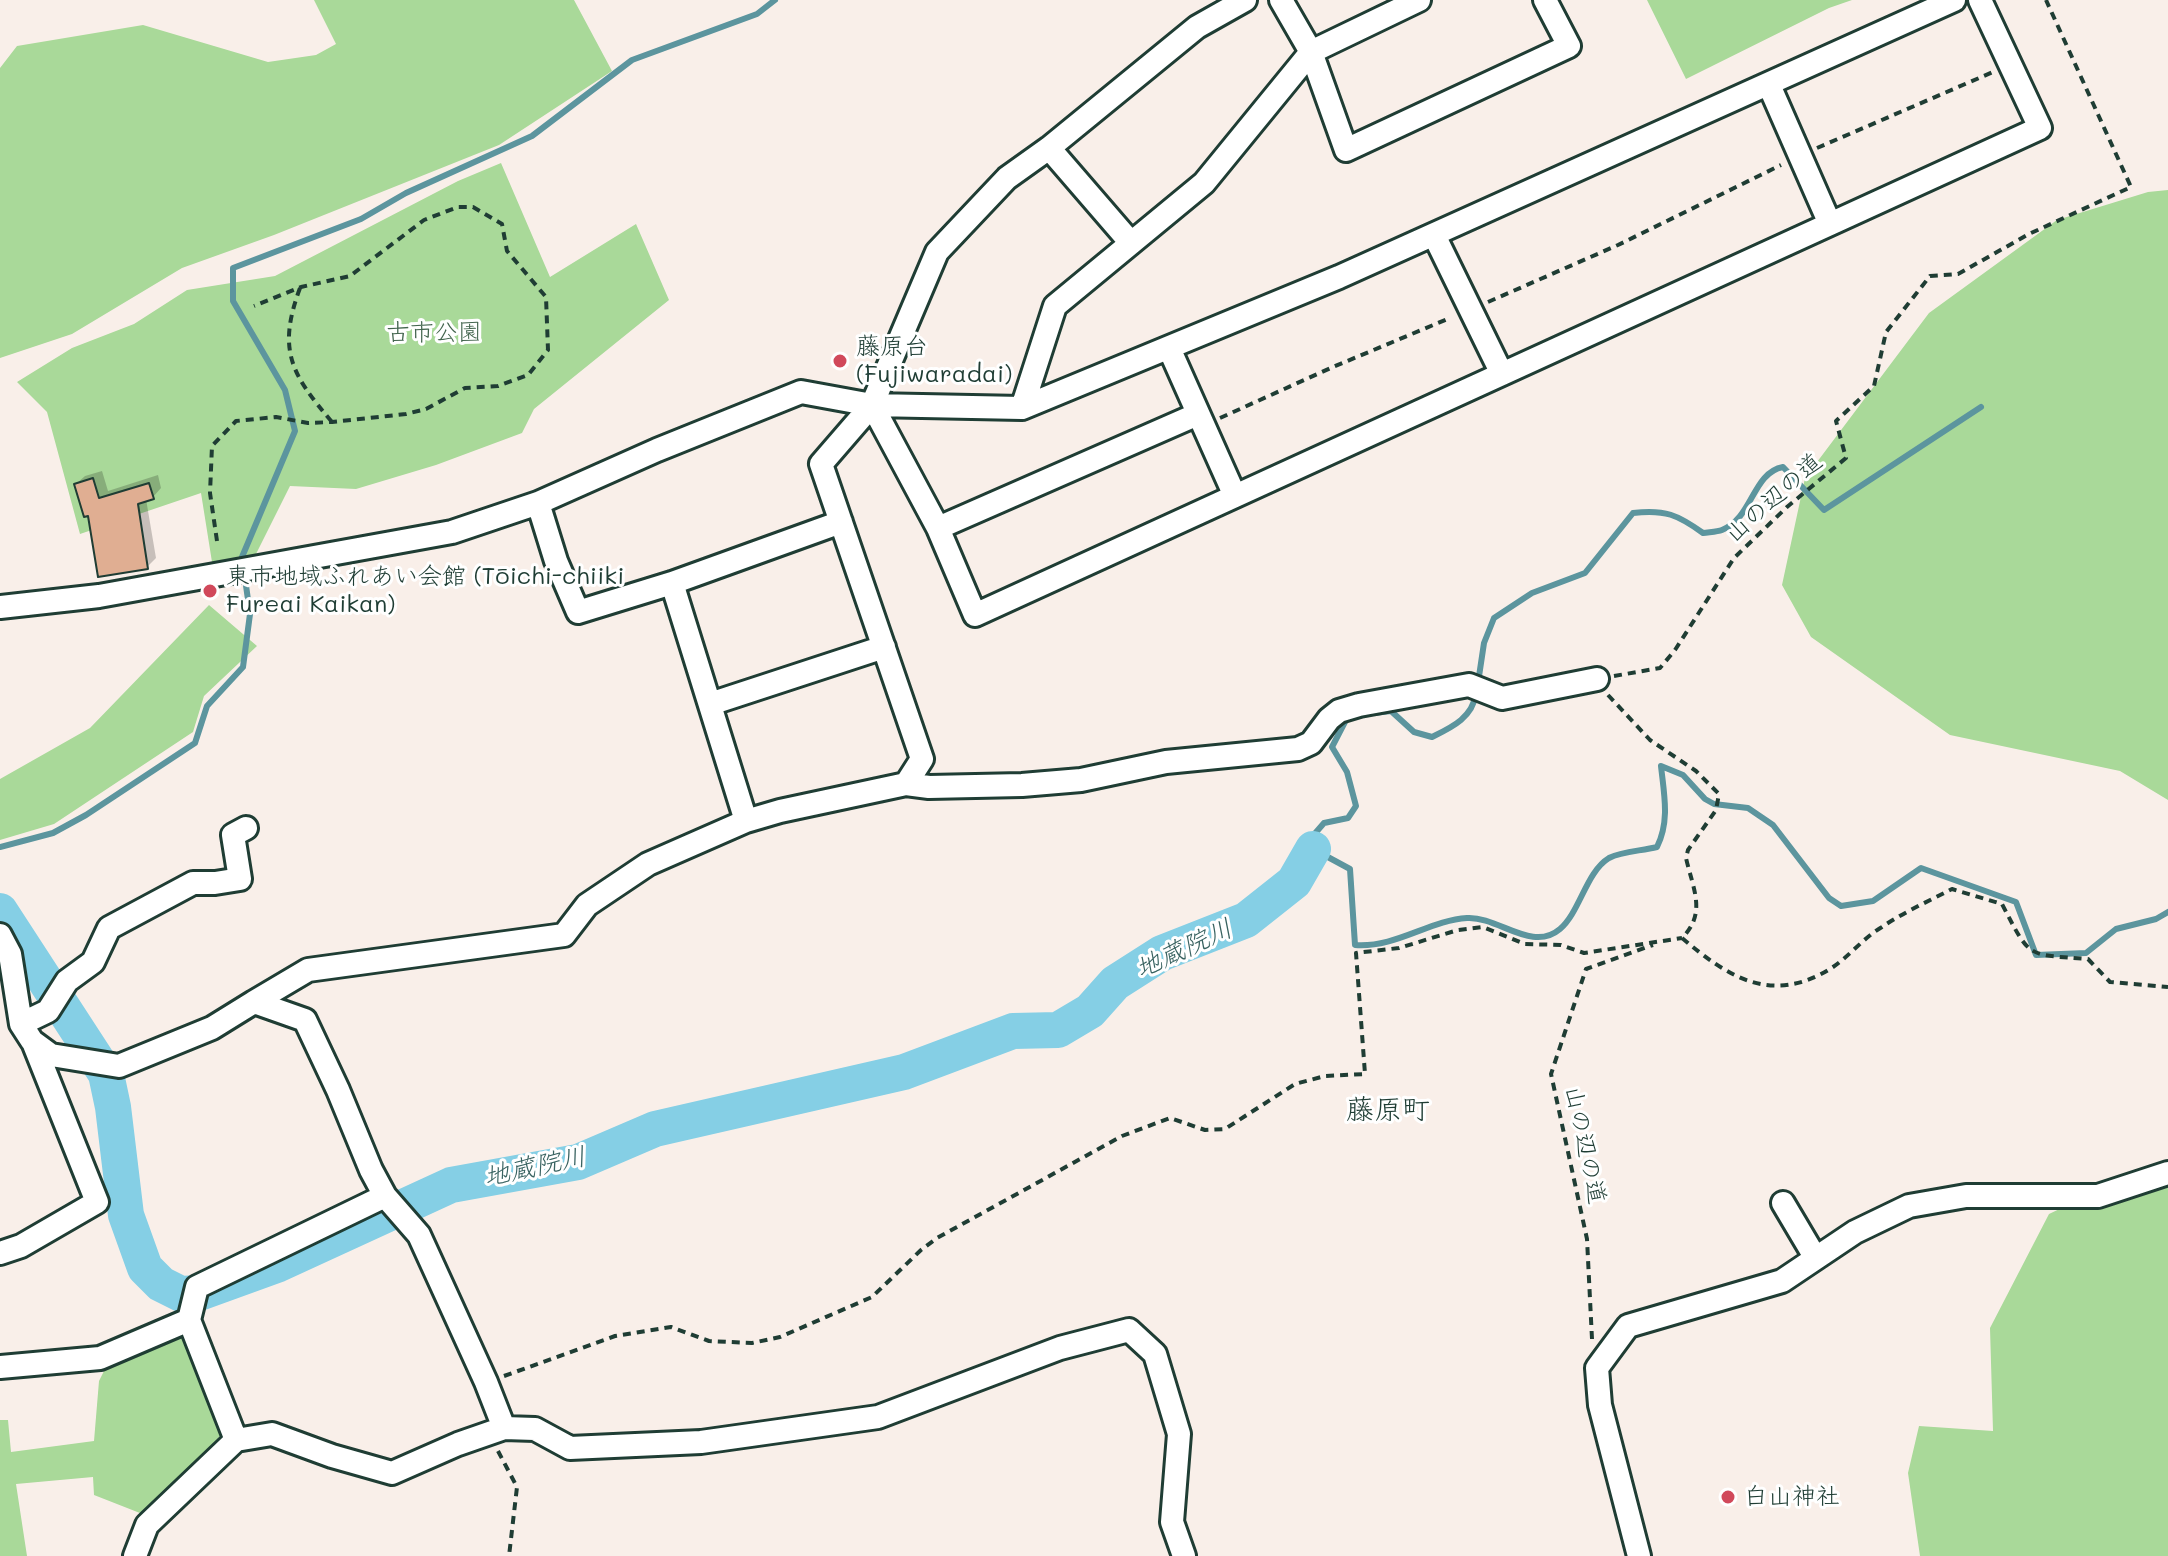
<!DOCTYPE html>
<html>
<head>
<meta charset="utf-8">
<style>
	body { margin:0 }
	canvas { display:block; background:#f9efe9 }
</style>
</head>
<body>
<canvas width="2168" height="1556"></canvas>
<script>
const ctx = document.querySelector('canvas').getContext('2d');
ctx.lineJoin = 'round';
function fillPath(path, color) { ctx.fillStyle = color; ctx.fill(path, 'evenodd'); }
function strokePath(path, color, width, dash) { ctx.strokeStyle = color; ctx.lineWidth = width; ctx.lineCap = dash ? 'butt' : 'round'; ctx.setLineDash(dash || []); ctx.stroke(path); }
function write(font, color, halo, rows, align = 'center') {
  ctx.font = font + ' Mali,"Klee One",sans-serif'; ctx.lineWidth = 6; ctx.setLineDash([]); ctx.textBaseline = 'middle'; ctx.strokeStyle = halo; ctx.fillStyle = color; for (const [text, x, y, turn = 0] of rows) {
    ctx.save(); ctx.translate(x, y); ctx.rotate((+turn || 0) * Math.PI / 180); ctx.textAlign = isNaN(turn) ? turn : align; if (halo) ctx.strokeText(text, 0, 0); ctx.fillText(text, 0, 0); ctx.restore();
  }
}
fillPath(new Path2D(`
	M314 0H574L612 71 499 145 274 235 182 268 72 334 0 358V68L17 46 143 25 268 62 316 55 336 44Z
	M1647 0H1852L1829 8 1686 79Z
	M501 163 550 277 636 224 669 300 534 409 522 433 436 465 356 489 290 486 256 554 212 562 201 493 80 534 47 412 17 382 72 348 134 324 187 290 275 276 458 181Z
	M2168 190V800L2120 771 1950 735 1811 637 1782 585 1805 478 1929 313 2057 220 2148 192Z
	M209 605 257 646 204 696 193 732 54 824 0 840V779L90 728Z
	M2154 1164 2168 1183V1556H1920L1908 1473 1919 1426 1993 1431 1990 1328 2049 1214Z
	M186 1329 223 1433 145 1515 94 1495 93 1477 16 1484 27 1556H0V1420H8L11 1452 94 1441 99 1381 109 1361Z`), '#a9d999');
fillPath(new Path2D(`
	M102 471 108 491 158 475 161 488 153 497 146 499 156 558 147 567 90 514 76 484 85 476Z`), '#0003');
strokePath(new Path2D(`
	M1478 683 1484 643 1494 618 1532 593 1585 573 1633 513C1665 509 1678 515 1703 533 1709 532 1717 532 1722 530 1753 518 1752 473 1783 467L1824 510 1981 407
	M1374 713 1391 711 1414 732 1432 737C1452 727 1472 718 1476 694
	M1351 717 1347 718 1332 747 1347 772 1356 806 1348 818 1324 823 1311 838 1313 849 1350 869 1355 945C1396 948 1430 920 1467 918 1498 916 1532 953 1560 929 1580 912 1586 872 1609 858 1622 851 1642 851 1657 847 1670 821 1664 794 1661 766L1683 775 1705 799 1714 804 1748 808 1773 825 1829 898 1841 906 1873 901 1921 868 2016 902 2036 955 2086 953 2116 929 2156 919 2168 912
	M0 847 53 833 86 815 195 743 207 706 243 667 250 614 242 557 295 431 285 390 233 301V268L361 219 406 193 532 136 632 60 757 14 775 0`), '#5c959e', 6);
strokePath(new Path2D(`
	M0 911 106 1074 113 1107 126 1215 145 1268 161 1284 181 1294 199 1293 279 1264 451 1185 578 1162 655 1129 904 1072 1013 1031 1058 1030 1090 1011 1115 983 1162 953 1246 920 1294 882 1313 849`), '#85cfe5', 36);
const building = new Path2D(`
	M93 478 99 498 149 483 154 499 138 504 148 569 98 577 88 516 84 517 74 484Z`);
fillPath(building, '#e0ae92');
strokePath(building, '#1f3d34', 2);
const minor = new Path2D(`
	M1281 0 1311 52 1346 150 1569 46 1545 0
	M1769 85 1830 224
	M1049 148 1131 243
	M1434 235 1502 374
	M1169 348 1235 496
	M872 405 938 528 975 615 2040 128 1980 0
	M1022 408 1055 306 1204 183 1311 52 1419 0
	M538 503 556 561 578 612 672 583 841 522
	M938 528 1198 414
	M672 583 746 821
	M0 607 99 596 452 532 538 503 657 450 801 392 872 405 1022 408 1339 277 1954 0
	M710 704 884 647
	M906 784 929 787 1022 785 1081 780 1166 762 1298 749 1311 743 1329 719 1339 711 1359 705 1469 685 1502 698 1597 679
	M0 935 10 954 21 1024 32 1041 51 1055 119 1066 212 1028 254 1002 305 1020 338 1090 371 1170 385 1196 419 1235 486 1382 504 1428
	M254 1002 308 970 564 935 587 905 648 864 746 821 780 811 906 784 922 759 821 464 872 405 937 252 1007 178 1049 148 1197 27 1245 0
	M21 1024 48 1011 67 981 93 962 109 928 193 883H215L240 879 233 835 246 828
	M1783 1203 1815 1257
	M0 1253 21 1246 97 1202 33 1042
	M0 1367 100 1358 189 1320
	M236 1440 189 1320 197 1287 385 1196
	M135 1556 147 1525 236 1440 272 1434 332 1456 392 1473 458 1444 504 1428 535 1429 570 1448 701 1442 878 1417 1060 1348 1129 1330 1155 1354 1179 1434 1172 1522 1184 1556
	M1639 1556 1600 1405 1597 1368 1628 1326 1782 1281 1855 1232 1909 1206 1966 1196H2098L2168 1173`);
strokePath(minor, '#1f3d34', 28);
strokePath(new Path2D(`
	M1817 148 1993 72
	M300 288C277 350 291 374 332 422
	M1488 302 1618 245 1781 165
	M1220 418 1333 367 1450 318
	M217 541 210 493 212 446 236 421 276 417 308 423 332 422 406 414 426 409 465 388 498 386 528 375 548 350 546 297 507 251 502 224 473 207H458L424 220 350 276 301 287 254 306
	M1614 676 1660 668 1675 650 1734 558 1787 507 1846 458 1836 421 1874 386 1886 332 1930 276 1958 274 2029 234 2131 187 2046 0
	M1608 695 1650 740 1696 771 1719 794 1716 810 1688 850 1686 858C1693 889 1707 913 1682 938
	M1682 938C1728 977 1771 1005 1830 969 1849 957 1863 938 1882 927 1904 912 1929 901 1952 889L2002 904C2031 960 2026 954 2088 959L2110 982 2168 987
	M1592 1339 1587 1239 1551 1074 1586 969 1653 945
	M504 1376 615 1336 671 1327 709 1341 752 1343 780 1337 872 1297 921 1250 937 1238 1122 1136 1170 1118 1205 1130 1225 1129 1295 1084 1325 1076 1365 1074 1356 953 1399 948 1458 930 1483 927 1525 944 1561 945 1584 953 1682 938
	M498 1451 517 1487 509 1556`), '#1f3d34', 4, [8, 6]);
strokePath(minor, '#fff', 22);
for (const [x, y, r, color] of [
	[840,361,8,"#d1495b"],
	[210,591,8,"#d1495b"],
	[1728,1497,8,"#d1495b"]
]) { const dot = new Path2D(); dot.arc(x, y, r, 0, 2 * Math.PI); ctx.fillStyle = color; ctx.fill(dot); strokePath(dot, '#fff', 3); }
write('24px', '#42644d', '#fff', [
	["古市公園",434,333]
]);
write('24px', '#1f3d34', '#fff', [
	["藤原台",856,347],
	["(Fujiwaradai)",856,375],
	["東市地域ふれあい会館 (Tōichi-chiiki",226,577],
	["Fureai Kaikan)",226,605],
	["白山神社",1744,1497]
], 'left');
write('24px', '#1f3d34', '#fff', [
	["山の辺の道",1774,498,-42],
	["山の辺の道",1585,1145,78]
]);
write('italic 26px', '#386260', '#fff', [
	["地蔵院川",1184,949,-25],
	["地蔵院川",535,1167,-12]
]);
write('28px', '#1f3d34', '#fff', [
	["藤原町",1388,1110]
]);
</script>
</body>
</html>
